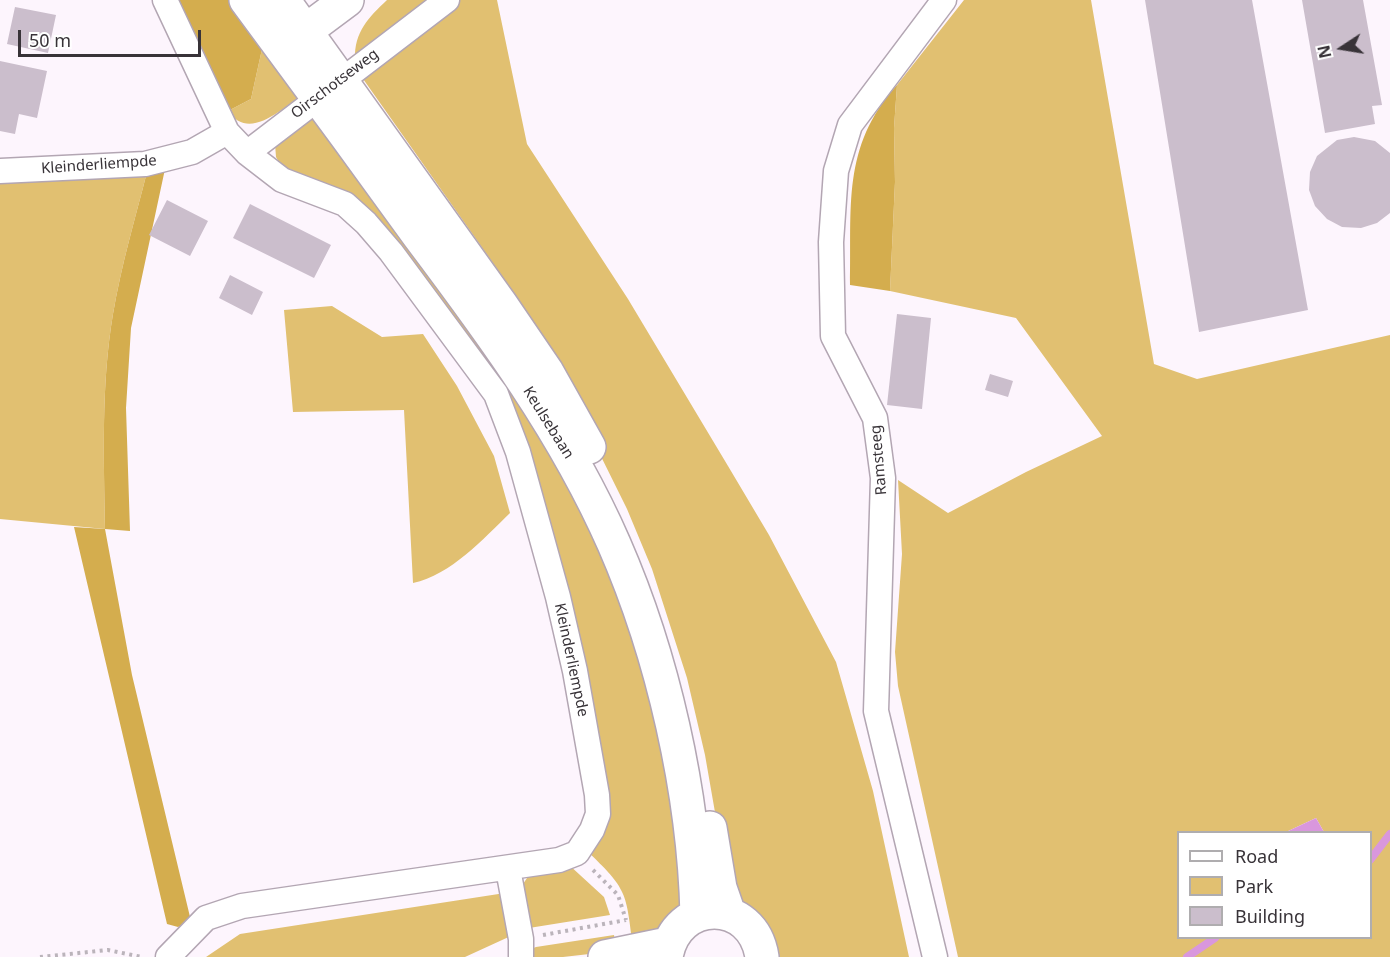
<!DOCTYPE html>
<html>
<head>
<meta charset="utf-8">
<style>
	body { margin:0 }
	#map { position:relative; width:1390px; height:957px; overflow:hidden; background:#fdf5fd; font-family:"Noto Sans",sans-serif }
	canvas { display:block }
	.legend { position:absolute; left:1177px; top:831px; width:195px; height:108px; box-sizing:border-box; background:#fff; border:2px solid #afadaf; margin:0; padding:8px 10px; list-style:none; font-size:18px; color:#383338 }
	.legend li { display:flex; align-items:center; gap:12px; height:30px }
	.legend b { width:30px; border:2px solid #afadaf }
	.north { position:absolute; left:1312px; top:18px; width:60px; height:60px; -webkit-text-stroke:4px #fff; paint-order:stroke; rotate:258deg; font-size:16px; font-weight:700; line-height:24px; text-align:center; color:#383338 }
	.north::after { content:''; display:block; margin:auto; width:21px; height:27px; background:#383338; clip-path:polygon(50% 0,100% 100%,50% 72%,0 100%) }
	.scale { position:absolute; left:18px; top:30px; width:183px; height:27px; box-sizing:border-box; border:3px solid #383338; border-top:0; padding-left:8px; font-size:18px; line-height:21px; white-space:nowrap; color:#383338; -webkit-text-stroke:4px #fff; paint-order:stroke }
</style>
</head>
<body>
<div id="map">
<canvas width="1390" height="957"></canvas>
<ul class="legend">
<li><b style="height:8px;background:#fff"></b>Road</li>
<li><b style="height:16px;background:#e1c071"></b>Park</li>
<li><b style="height:16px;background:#cbbecc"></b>Building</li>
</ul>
<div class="north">N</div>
<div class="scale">50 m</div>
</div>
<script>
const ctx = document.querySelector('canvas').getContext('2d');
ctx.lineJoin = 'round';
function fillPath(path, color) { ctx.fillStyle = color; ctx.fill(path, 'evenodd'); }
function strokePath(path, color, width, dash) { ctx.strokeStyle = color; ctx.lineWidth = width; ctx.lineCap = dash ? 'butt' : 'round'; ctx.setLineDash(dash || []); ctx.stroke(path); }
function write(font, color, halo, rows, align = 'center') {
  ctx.font = font + ' "Noto Sans",sans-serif'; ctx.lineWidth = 5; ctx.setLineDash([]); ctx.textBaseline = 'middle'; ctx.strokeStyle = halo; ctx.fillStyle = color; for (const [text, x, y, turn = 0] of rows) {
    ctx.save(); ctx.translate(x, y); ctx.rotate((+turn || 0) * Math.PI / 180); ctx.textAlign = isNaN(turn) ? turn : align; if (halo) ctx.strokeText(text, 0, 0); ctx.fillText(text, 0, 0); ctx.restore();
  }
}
fillPath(new Path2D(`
	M387 0H432L355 59C354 32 369 17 387 0Z
	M460 0H497L527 144 628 299 728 466 769 535 836 662 873 791 909 957H777L727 881 705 755 687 678 652 569 627 509 577 408 519 300 361 76Z
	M964 0H1091L1154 364 1197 379 1390 335V957H958L898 686 895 652 902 554 898 480 948 513 1026 472 1102 436 1016 318 890 291 895 182 894 128 897 85ZM1316 818 1324 832H1370V938H1178V832H1286Z
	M264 40 303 94C283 108 249 142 228 111L251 99Z
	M313 107 548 433 645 653 689 895 671 922 633 948C626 892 628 890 586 850L593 840 535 476 387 231 280 164 276 157 275 144Z
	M147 172C135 219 121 266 113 314 101 385 104 457 105 529L0 519V181Z
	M332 306 382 337 423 334 457 386 494 456 510 513C483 539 451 575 413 583L404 410 293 412 284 310Z
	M568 864 604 897 610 915 529 928 523 884 529 875Z
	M505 893 513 935 465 957H206L240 934Z
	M614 935 616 951 563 957H530L531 949 536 947Z`), '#e1c071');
fillPath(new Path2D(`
	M173 0H235L264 40 251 99 228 111Z
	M897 85 894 128 895 182 890 291 850 285C852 208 841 147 897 85Z
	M165 169 131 328 126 408 130 531 105 529 132 675 191 921 178 927 167 924 74 527 105 529C104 457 101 385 113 314 121 266 135 219 147 172Z`), '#d4ad4e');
fillPath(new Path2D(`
	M1316 818 1324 832H1286Z`), '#d997dd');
strokePath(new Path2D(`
	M1370 860 1390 834
	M1187 957 1215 938`), '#d997dd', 8);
fillPath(new Path2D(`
	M1145 0H1252L1308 310 1199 332Z
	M1302 0H1363L1382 105 1372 106 1375 124 1325 133Z
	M15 7 56 15 48 53 7 44Z
	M0 61 47 71 37 118 19 114 15 134 0 131Z
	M1354 137 1375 141 1390 153V213L1377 223 1361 228 1342 227 1327 219 1315 206 1309 190 1310 172 1317 156 1337 140Z
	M167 200 208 221 190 256 149 235Z
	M250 204 331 245 314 278 233 238Z
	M230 275 263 292 252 315 219 298Z
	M897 314 931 318 922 409 887 405Z
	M990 374 1013 381 1008 397 985 390Z`), '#cbbecc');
const street = new Path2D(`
	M165 0 227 132 247 153 282 180 345 204 366 223 391 252 496 394 518 452 558 597 575 671 597 795 598 814 592 830 577 853 559 860 242 906 206 918 168 957
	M247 153 447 0
	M0 171 145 164 192 152 227 132
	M508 869 521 939V957
	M935 957 876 711 883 478 875 418 833 336 831 242 836 171 850 125 944 0`);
const secondary = new Path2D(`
	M246 0C304 78 362 157 419 236 492 333 565 432 614 544 663 656 694 793 697 915
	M283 0 500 303 547 372 589 447
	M288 44 347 0
	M710 828 720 888 729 914
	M605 957 668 944
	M666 957C676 897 753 897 762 957`);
strokePath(street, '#b3a6b3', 27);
strokePath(secondary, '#b3a6b3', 36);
strokePath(new Path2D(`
	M593 870 618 895 626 920
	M543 935 626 920
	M40 957 108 950 142 957`), '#bbb4bb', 4, [3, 4.5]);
strokePath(street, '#fff', 24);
strokePath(secondary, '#fff', 33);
write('15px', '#383338', '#fff', [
	["Oirschotseweg",335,84,-37],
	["Kleinderliempde",99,165,-4],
	["Keulsebaan",548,423,58],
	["Ramsteeg",879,460,-95],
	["Kleinderliempde",571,660,78]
]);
</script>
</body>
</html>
